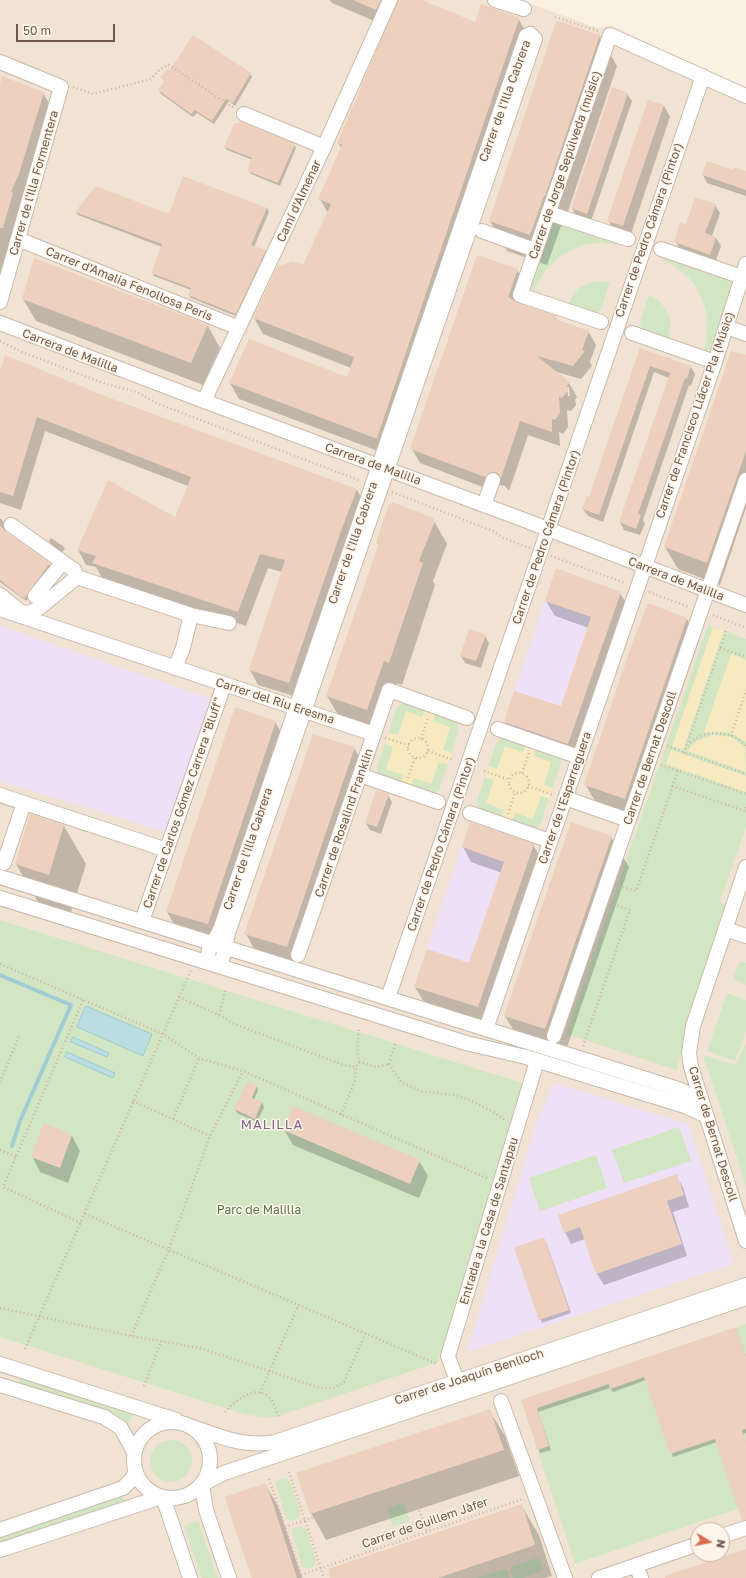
<!DOCTYPE html>
<html>
<head>
<meta charset="utf-8">
<style>
	body { margin:0 }
	#map { position:relative; width:746px; height:1578px; overflow:hidden; background:#faf1e4; font-family:"Golos Text",sans-serif }
	canvas { display:block }
	.north { position:absolute; left:690px; top:1522px; width:40px; height:40px; box-sizing:border-box; background:#fdf5e9; border:1px solid #c5b6aa; border-radius:50%; rotate:100deg; font-size:11px; font-weight:700; line-height:16px; text-align:center; color:#70584c }
	.north::after { content:''; display:block; margin:auto; width:14px; height:18px; background:#db6e52; clip-path:polygon(50% 0,100% 100%,50% 72%,0 100%) }
	.scale { position:absolute; left:16px; top:24px; width:99px; height:18px; box-sizing:border-box; border:2px solid #70584c; border-top:0; padding-left:5px; font-size:12px; line-height:14px; white-space:nowrap; color:#70584c; -webkit-text-stroke:3px #fdf5e9; paint-order:stroke }
</style>
</head>
<body>
<div id="map">
<canvas width="746" height="1578"></canvas>
<div class="north">N</div>
<div class="scale">50 m</div>
</div>
<script>
const ctx = document.querySelector('canvas').getContext('2d');
ctx.lineJoin = 'round';
function fillPath(path, color) { ctx.fillStyle = color; ctx.fill(path, 'evenodd'); }
function strokePath(path, color, width, dash) { ctx.strokeStyle = color; ctx.lineWidth = width; ctx.lineCap = dash ? 'butt' : 'round'; ctx.setLineDash(dash || []); ctx.stroke(path); }
function write(font, color, halo, rows, align = 'center') {
  ctx.font = font + ' "Golos Text",sans-serif'; ctx.lineWidth = 3; ctx.setLineDash([]); ctx.textBaseline = 'middle'; ctx.strokeStyle = halo; ctx.fillStyle = color; for (const [text, x, y, turn = 0] of rows) {
    ctx.save(); ctx.translate(x, y); ctx.rotate((+turn || 0) * Math.PI / 180); ctx.textAlign = isNaN(turn) ? turn : align; if (halo) ctx.strokeText(text, 0, 0); ctx.fillText(text, 0, 0); ctx.restore();
  }
}
fillPath(new Path2D(`
	M0 0H520L598 28 610 25 746 90V1578H0ZM698 1530H722V1554H698Z`), '#f1e3d3');
fillPath(new Path2D(`
	M556 568 621 592 567 747 503 725Z
	M0 626 212 699 166 832 0 781Z
	M471 819 535 841 478 1007 414 987Z
	M554 1083 688 1124 734 1264 467 1352 537 1121Z`), '#eee0f6');
fillPath(new Path2D(`
	M556 220 620 242 621 246C582 235 548 256 533 293L529 285 552 223Z
	M665 257 729 279 731 283 712 347 707 351H704C714 312 700 275 662 260Z
	M596 281 610 282 601 309 595 314 568 307C572 292 581 284 596 281Z
	M649 295C667 303 675 321 668 340L642 329 640 322Z
	M708 625 746 639V827L720 902 728 905 685 1036 677 1070 566 1034Z
	M406 703 457 721 459 730 440 788 434 794 378 774 377 768 396 710 401 704Z
	M502 738 560 758 561 764 541 823 537 827 532 829 478 809 477 801 496 744Z
	M0 920 522 1083 438 1362 275 1417 266 1418 244 1414 0 1337Z
	M740 961 746 963V985L733 979Z
	M727 993 746 1000V1031L735 1061 707 1051Z
	M746 1044V1186L703 1055 735 1065Z
	M679 1127 691 1161 624 1183 612 1150Z
	M596 1155 607 1188 540 1211 529 1178Z
	M746 1324V1506L575 1564 521 1400Z
	M21 1377 134 1413 130 1421 125 1424 116 1415 109 1412 18 1384Z
	M150 1461a21 21 0 1 1 42 0a21 21 0 1 1-42 0Z
	M285 1478 290 1481 300 1512 298 1518 291 1521 286 1518 276 1485V1481Z
	M121 1495 125 1501 0 1544V1536Z
	M404 1503 410 1521 393 1526 387 1508Z
	M198 1521 200 1527 218 1578H202L184 1526Z
	M301 1526 306 1529 316 1560 314 1566 307 1569 302 1566 292 1533V1529Z
	M537 1558 540 1560 543 1568 540 1572 524 1578H513L510 1571 513 1566Z
	M505 1569 508 1571 510 1578H477Z`), '#d2e6c3');
fillPath(new Path2D(`
	M713 627 724 631 683 750 672 746Z
	M731 654 746 660V742L730 732H704Z
	M425 709 436 713 433 721 450 727 443 750 452 753 448 764 439 762 431 784 414 778 411 788 400 784 403 775 386 769 393 747 385 744 389 733 398 735 406 711 422 717Z
	M713 735 732 737 745 747 746 772 687 751 697 741Z
	M526 744 537 747 534 756 551 762 544 785 553 788 549 799 541 796 533 819 515 813 511 822 501 819 504 810 486 803 494 780 485 777 489 766 497 769 505 746 523 752Z
	M671 750 746 776V792L666 764Z`), '#f7eac1');
const water = new Path2D(`
	M86 1006 152 1034 143 1056 77 1027Z
	M73 1037 109 1053 107 1057 71 1042Z
	M67 1052 115 1073 113 1078 65 1057Z`);
fillPath(water, '#badde2');
strokePath(water, '#a1ccd3', 1);
fillPath(new Path2D(`
	M330 0H419L475 24 518 18 527 34 386 454 239 399 230 383 347 378 351 368 263 334 254 318 304 266 328 213 320 199 342 149 338 143 396 9 392 13 386 26 332 3Z
	M600 36 617 66 563 226H561L547 265 507 251 490 221Z
	M171 72 250 74 252 77 235 106 229 101 214 124 197 113 193 117 161 94 159 90 165 82 162 77Z
	M0 88 43 93 56 115 0 301Z
	M627 94 632 101 591 221 576 216 572 208Z
	M649 101 664 106 670 117 630 237 615 232 608 220Z
	M294 145 296 148 280 186 251 174 249 171 253 160 227 150 225 147Z
	M707 162 733 171 746 172V196L707 183 703 175Z
	M715 205 720 213 712 236 716 238 721 246 715 263 680 250 676 242 686 225Z
	M267 208 269 212 254 247 265 251 267 254 238 317 191 298 189 295 191 290 154 276 153 273 162 247 78 215 76 212 170 215Z
	M517 270 525 284 519 304 555 317 558 321 588 331 596 345 590 362 592 366 581 379 556 372 569 383 577 397 575 400 576 405 571 411 567 410 568 427 563 434 559 432 560 446 528 435 509 491 505 486 500 485 493 491 420 463 412 449ZM567 387H569L570 396H568Z
	M23 299 208 326 220 348 203 385 36 321Z
	M640 349 691 367 695 374 691 386 689 385 643 520 645 524 640 535 624 530 620 522 669 378 654 372 603 522 588 516 583 509 589 498Z
	M746 357V508L720 585 678 569 665 547Z
	M0 375 110 399 357 490 365 504 297 697 258 685 250 670 282 572 268 568 246 626 102 578 96 567 86 565 78 550 176 518 188 486 45 431 21 510 0 503Z
	M392 506 433 519 447 544 433 581 435 585 402 685 397 683 379 731 340 718 327 696 379 546 377 542Z
	M0 518 5 524V533L49 564 51 567 26 601 0 582Z
	M51 538 63 546 65 549 62 552 51 544 49 541Z
	M620 593 629 608 577 759 514 737 505 722 562 708 589 628 555 616 546 601Z
	M687 619 699 641 637 820 598 806 585 784Z
	M485 636 489 643 481 668 465 663 461 656Z
	M275 722 288 744 220 945 180 934 167 912Z
	M354 748 367 770 299 968 258 956 246 934Z
	M388 795 392 802 381 834 370 830 366 823Z
	M64 826 86 864 71 912 38 902 16 864Z
	M611 837 629 867 563 1059 523 1046 505 1016Z
	M533 845 542 860 486 1022 424 1002 415 987 470 964 502 873 471 862 463 847Z
	M257 1086 258 1090 254 1100 262 1103 264 1107 257 1122 237 1113 235 1109Z
	M284 1130 419 1161 428 1176 419 1198 293 1145Z
	M72 1136 80 1151 68 1183 40 1172 32 1156Z
	M676 1176 683 1187 689 1207 673 1212 687 1256 604 1285 597 1274 585 1239 571 1244 565 1232Z
	M546 1242 571 1313 542 1323 515 1249Z
	M736 1328 746 1356V1433L743 1434 746 1443V1510L717 1442 673 1457 646 1380 613 1392 610 1388 538 1412 551 1450 540 1453 522 1400Z
	M489 1410 505 1436 519 1476 326 1540 311 1513Z
	M265 1484 278 1506 302 1578H253Z
	M521 1505 539 1535 552 1576 545 1578H332Z`), '#0003');
strokePath(new Path2D(`
	M0 975 71 1005 20 1121 12 1146`), '#a1ccd3', 4);
fillPath(new Path2D(`
	M353 0H381L376 10Z
	M398 0H422L475 22 481 4 518 17 519 19 377 438H375L229 383 249 339 347 377 354 357 253 318 277 267 292 261 303 265 331 204 318 199 342 145 337 143Z
	M558 21 600 35 545 196H544L530 235 489 221 556 22Z
	M193 35 251 73 233 103 226 99 212 121 195 110 191 114 158 90 165 81 160 77 168 69 170 70Z
	M2 76 44 92 19 174 11 192 13 193 3 228H0V84Z
	M612 87 628 93 587 214 571 208Z
	M648 100 664 105 623 226 607 221Z
	M241 122 295 144 278 183 247 171 252 158 224 147 234 124Z
	M707 161 733 170V167L746 171V190L702 175Z
	M183 176 267 208 251 245 266 250 236 314 188 295 191 288 151 273 162 244 75 212 96 186 169 214Z
	M695 197 716 204 705 233 716 237 710 255 674 242 680 222 686 224Z
	M477 255 518 269 508 297 514 301 556 316 555 319 589 331 582 350 585 351 573 366 537 356 570 382 567 386 568 391 562 398 559 397 560 413 555 420 552 419V432L520 421 501 478 496 472H492L485 477 410 449Z
	M34 258 208 325 191 363 22 299Z
	M640 348 691 366 687 379 685 378 638 514 641 515 636 529 619 522 670 373 650 366 599 515 582 509 587 496 589 497Z
	M731 351 746 355V451L707 563 664 547Z
	M5 355 110 398 357 489 342 528 289 683 249 670 285 560 260 554 238 612 92 563 96 556 77 550 108 480 175 517 191 477 37 417 13 496 0 492V371Z
	M392 502 434 518 433 520 435 521 419 561 423 563 389 663 384 661 367 710 326 696 379 543 376 542 389 504 391 505Z
	M0 525 6 532 50 563 24 599 0 580Z
	M556 568 621 592 568 744 504 722 514 691 561 706 591 617 545 601Z
	M648 603 687 618 625 799 584 785 632 644Z
	M469 629 486 635 476 661 460 656Z
	M235 707 276 721 208 924 166 912Z
	M313 734 355 747 287 947 244 934Z
	M376 790 389 794 377 827 365 823Z
	M30 814 64 825 49 875 15 864Z
	M470 822 534 844 478 1007 414 987 427 949 469 963 504 862 462 847Z
	M571 822 612 836 545 1029 504 1016Z
	M248 1081 257 1086 252 1098 262 1102 255 1119 234 1109Z
	M293 1106 420 1160 410 1184 283 1130Z
	M44 1123 72 1135 60 1168 31 1157Z
	M677 1174 684 1195 667 1201 682 1244 596 1274 580 1227 564 1233 558 1215Z
	M544 1237 569 1310 539 1320 514 1248Z
	M736 1327 746 1356V1429L742 1430 746 1442V1520H742L715 1439 670 1454 644 1377 610 1389 609 1384 537 1408 549 1446 538 1450 521 1400Z
	M490 1409 504 1450 310 1514 296 1473Z
	M266 1483 276 1513 297 1578H252L234 1526 225 1497Z
	M522 1504 535 1545 438 1578H330L328 1569Z
	M746 1549V1578H665V1576Z`), '#edd0bd');
const minor = new Path2D(`
	M495 0 524 9
	M0 62 61 87 0 302
	M244 114 324 147
	M548 213 628 239
	M482 231 535 250
	M18 239 239 328
	M661 249 742 277
	M601 322 520 295 610 35 746 96
	M0 323 204 401 519 518 746 605
	M726 327 746 334
	M632 333 715 362
	M204 401 324 147 390 0
	M484 505 493 480
	M11 525 74 570 77 577
	M0 595 21 612 29 613 39 608 77 577 191 615 183 648 175 668
	M35 596 63 562
	M0 609 374 734
	M191 615 229 623
	M498 729 579 757
	M360 775 438 802
	M0 795 167 850
	M565 798 628 820
	M470 813 550 841
	M4 863 24 803
	M746 867 693 1026 689 1053 691 1067 746 1241
	M0 877 678 1089 701 1098 692 1105 685 1106
	M0 898 466 1043 526 1057 685 1106 705 1115
	M142 921 224 685
	M725 929 746 936
	M298 955 389 690 467 718
	M212 964C202 953 215 941 220 930L526 36 530 34 535 39 228 933 222 961 216 965
	M388 998 703 76
	M486 1029 715 362 746 264
	M554 1036 746 480
	M0 1364 176 1420
	M457 1381 448 1356 537 1061
	M0 1385 104 1417 121 1428 134 1452
	M501 1401 565 1578
	M134 1460a38 38 0 1 1 76 0a38 38 0 1 1-76 0Z
	M190 1426C218 1436 245 1448 275 1442L746 1285
	M203 1484 224 1473 746 1298
	M202 1485 206 1510 229 1578
	M163 1497 190 1578
	M0 1530 123 1488 132 1479 135 1473
	M722 1536 746 1528
	M0 1550 161 1497
	M636 1565 641 1578
	M599 1578 698 1544`);
strokePath(minor, '#cab9ab', 16);
strokePath(new Path2D(`
	M555 17 598 31
	M73 87 93 94 151 79 160 69 169 65 234 108
	M0 341 22 352 106 384 137 392 156 403 361 481
	M392 492 493 531 503 538 530 548
	M551 556 625 583
	M649 592 689 607
	M713 615 746 628
	M720 648 746 657
	M731 736 746 690
	M385 738 409 745
	M408 748a10 10 0 1 1 20 0a10 10 0 1 1-20 0Z
	M421 739 428 717
	M667 746 746 774
	M688 746C701 728 733 730 746 746
	M428 751 453 760
	M684 753 727 628
	M661 765 746 794
	M484 771 510 780
	M522 773 529 753
	M509 783a10 10 0 1 1 20 0a10 10 0 1 1-20 0Z
	M408 778 415 757
	M528 786 553 795
	M672 786 745 811 746 807
	M508 814 515 792
	M619 886 636 891 678 771
	M0 964 163 1034 199 1058 243 1071 489 1179
	M179 997 219 1015 234 1024 344 1065 356 1067
	M219 1015 226 988
	M583 1046 630 910 613 904
	M359 1062 377 1067 389 1064
	M389 1064 401 1082 420 1091 454 1095 467 1099 492 1111 506 1121
	M389 1064 396 1042
	M0 1082 19 1036
	M133 1101 210 1136
	M341 1115 355 1080 356 1067 359 1062 357 1049 359 1030
	M173 1119 199 1058
	M0 1150 16 1157
	M85 1214 437 1364
	M81 1223 3 1187 83 1000
	M0 1308 131 1336 200 1348 320 1388H334L344 1382 365 1335
	M131 1336 169 1249 210 1136 243 1071
	M25 1349 191 970
	M144 1386 161 1341
	M260 1393 298 1306
	M225 1412C236 1400 259 1381 272 1401 275 1406 277 1413 279 1418
	M289 1472 324 1578
	M269 1479 302 1578
	M410 1484 427 1532
	M285 1527 506 1452
	M506 1562 511 1578
	M301 1575 523 1499
	M460 1578 541 1551`), '#d2b3a1', 2.5, [1, 3]);
strokePath(minor, '#fff', 14);
write('12px', '#70584c', '#fdf5e9', [
	["Carrer de l'Illa Cabrera",505,101,-70],
	["Carrer de Jorge Sepúlveda (músic)",565,165,-71],
	["Carrer de l'Illa Formentera",34,183,-74],
	["Camí d'Almenar",299,201,-65],
	["Carrer de Pedro Cámara (Pintor)",649,230,-71],
	["Carrer d'Amalia Fenollosa Peris",129,284,22],
	["Carrera de Malilla",70,351,21],
	["Carrer de Francisco Llácer Pla (Músic)",695,415,-71],
	["Carrera de Malilla",373,464,20],
	["Carrer de Pedro Cámara (Pintor)",546,537,-71],
	["Carrer de l'Illa Cabrera",353,543,-71],
	["Carrera de Malilla",676,579,21],
	["Carrer del Riu Eresma",275,701,18],
	["Carrer de Bernat Descoll",650,758,-71],
	["Carrer de l'Esparreguera",565,798,-71],
	["Carrer de Carlos Gómez Carrera \"Bluff\"",183,803,-71],
	["Carrer de Rosalind Franklin",344,823,-71],
	["Carrer de Pedro Cámara (Pintor)",441,844,-71],
	["Carrer de l'Illa Cabrera",248,849,-71],
	["Carrer de Bernat Descoll",713,1134,73],
	["Entrada a la Casa de Santapau",489,1221,-73],
	["Carrer de Joaquín Benlloch",469,1377,-18],
	["Carrer de Guillem Jàfer",425,1523,-19]
]);
write('12px', '#577a47', '#fdf5e9', [
	["Parc de Malilla",259,1210]
]);
ctx.letterSpacing = '1px';
write('13px', '#7e648c', '#fdf5e9', [
	["MALILLA",272,1125]
]);
ctx.letterSpacing = '0px';
</script>
</body>
</html>
